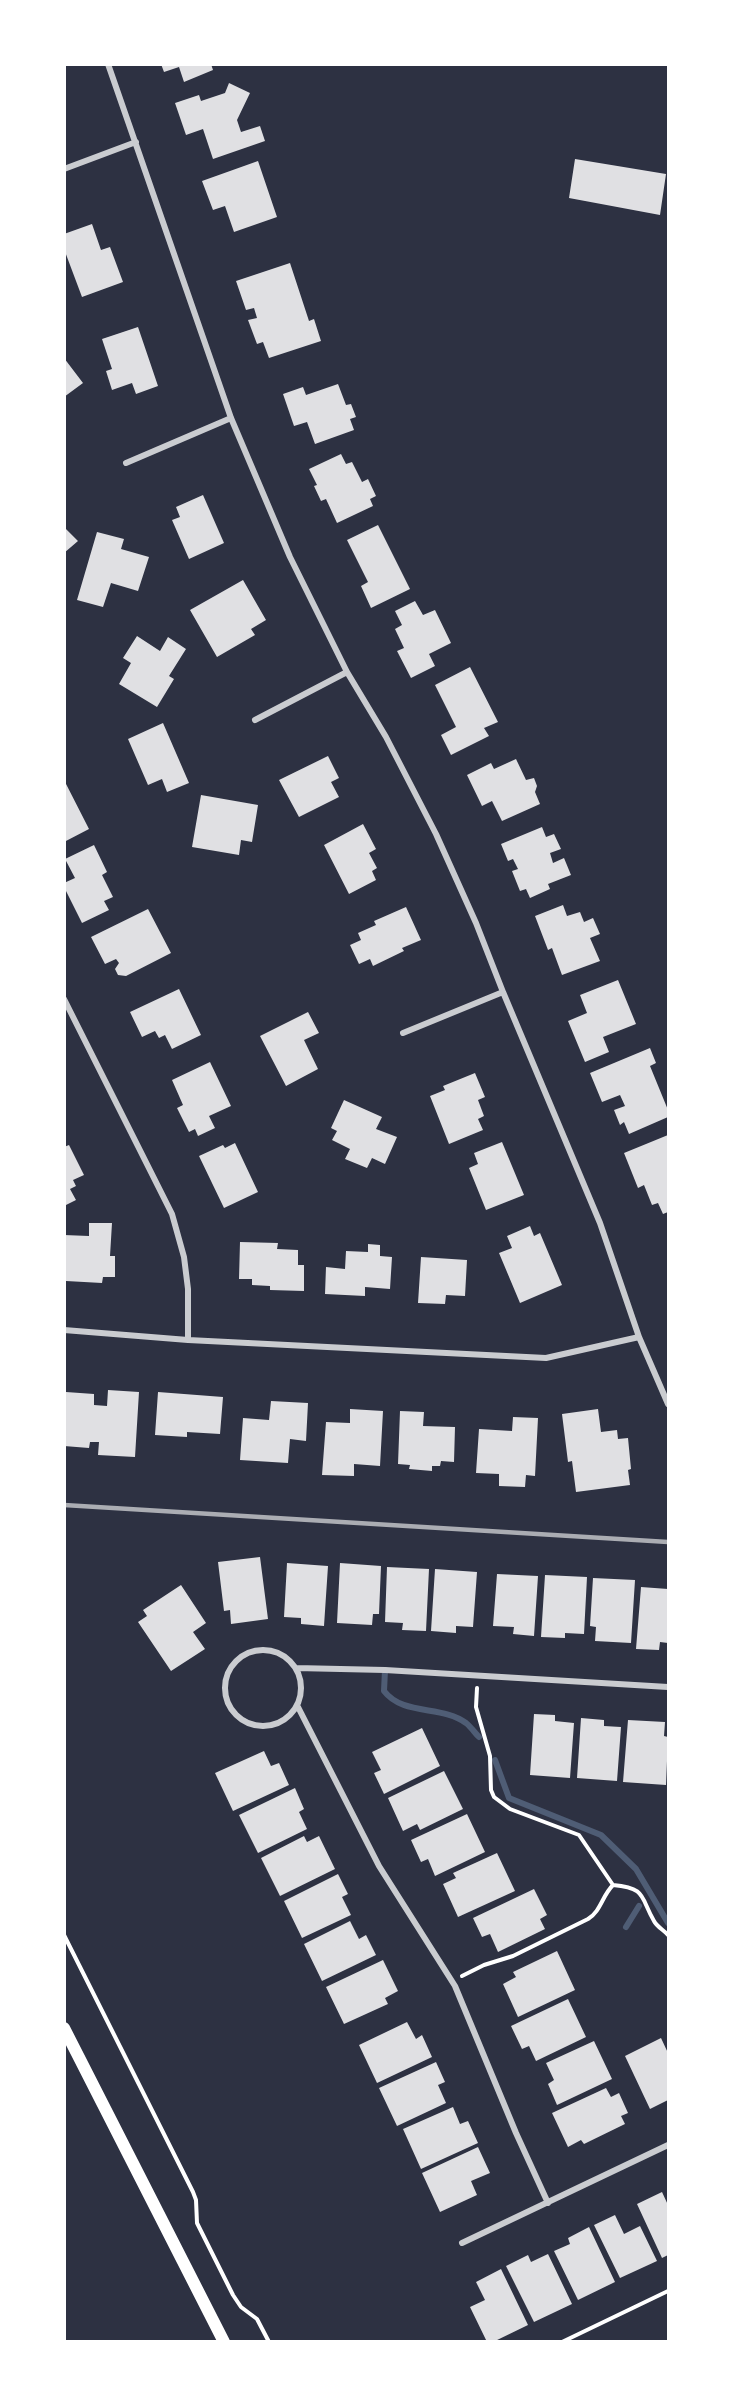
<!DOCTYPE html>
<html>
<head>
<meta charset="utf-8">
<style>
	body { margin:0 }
	#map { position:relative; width:733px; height:2406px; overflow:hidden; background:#2d3142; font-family:"PT Sans",sans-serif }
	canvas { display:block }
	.frame { position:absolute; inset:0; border:66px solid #fff; pointer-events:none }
</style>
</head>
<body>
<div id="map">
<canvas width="733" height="2406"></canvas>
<div class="frame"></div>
</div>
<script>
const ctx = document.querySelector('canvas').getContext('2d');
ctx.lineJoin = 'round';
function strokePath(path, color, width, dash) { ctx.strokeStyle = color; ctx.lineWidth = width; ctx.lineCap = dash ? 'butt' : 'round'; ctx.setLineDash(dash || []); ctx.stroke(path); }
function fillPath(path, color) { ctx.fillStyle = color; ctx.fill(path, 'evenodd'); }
strokePath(new Path2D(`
	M385 1670 384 1691C403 1716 442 1705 466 1723 471 1727 475 1733 479 1737
	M495 1760 509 1798 601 1835 636 1869 668 1923
	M626 1927 639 1906`), '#4f5d75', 6);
fillPath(new Path2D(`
	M161 64H211L213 70 184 82 179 67 164 72Z
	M229 83 250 93 237 120 241 132 260 126 265 141 213 159 203 129 186 135 175 103 199 95 201 101 225 93Z
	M575 159 666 174 660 215 569 198Z
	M258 161 277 217 234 232 225 206 213 210 202 181Z
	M92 224 101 250 110 247 123 282 82 297 64 249V234Z
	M290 263 309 321 314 319 321 341 269 358 263 342 257 344 248 320 257 318 254 308 246 310 236 281Z
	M138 327 158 386 136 394 132 383 112 390 106 371 112 369 102 339Z
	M64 358 83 383 64 397Z
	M338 384 346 405 351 404 356 417 350 419 354 430 315 444 307 422 294 426 283 394 303 387 306 395Z
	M341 454 346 464 352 462 362 482 368 479 376 496 370 499 373 506 337 523 326 499 321 501 314 486 317 485 309 469Z
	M203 495 224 543 189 559 172 520 180 517 176 507Z
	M378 525 410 589 371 608 361 586 368 582 347 540Z
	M64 527 78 541 64 553Z
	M97 532 124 539 121 549 149 557 138 591 111 583 103 607 77 600Z
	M243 580 266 620 251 629 255 635 217 657 190 610Z
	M415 601 423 615 435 610 451 643 429 654 435 666 411 678 397 651 404 648 395 629 402 625 395 611Z
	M137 636 160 651 168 637 186 649 169 676 174 679 157 707 119 684 131 663 123 658Z
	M470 667 498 722 484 728 489 736 451 755 441 735 456 727 435 685Z
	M163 723 189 783 167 792 162 779 148 785 128 739Z
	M328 756 339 778 331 782 339 797 299 817 279 780Z
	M516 759 526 780 534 778 537 786 535 792 540 804 502 821 492 801 482 806 467 775 491 763 494 769Z
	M64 780 89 829 64 842Z
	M201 795 258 805 252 842 241 840 239 855 192 847Z
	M363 824 376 849 369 853 377 868 372 871 376 880 349 894 324 845Z
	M542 827 546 837 554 834 561 849 550 853 553 863 564 858 571 875 548 884 550 889 530 898 526 889 520 891 512 871 518 869 513 859 508 861 501 844Z
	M94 845 107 872 102 875 113 897 104 901 109 910 82 923 64 887V883L75 878 65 859Z
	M563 905 567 916 580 912 584 922 593 918 600 934 590 938 600 961 562 975 552 948 548 950 535 916Z
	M406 907 421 940 402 948 404 951 373 966 370 959 359 964 350 945 361 940 358 933 376 925 374 921Z
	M148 909 171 953 126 976 118 975 115 969 119 963 116 959 105 964 91 937Z
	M618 980 636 1024 603 1037 609 1052 585 1062 568 1021 587 1013 580 995Z
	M179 989 201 1035 172 1049 165 1035 159 1038 155 1031 142 1037 130 1012Z
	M308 1012 319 1033 304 1040 318 1069 286 1086 260 1036Z
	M650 1048 656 1063 650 1066 668 1110V1117L629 1134 624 1122 620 1125 614 1110 625 1106 620 1095 602 1102 590 1073Z
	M210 1062 231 1106 209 1116 215 1128 198 1136 195 1129 189 1132 177 1108 183 1105 172 1080Z
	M475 1073 485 1097 478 1100 484 1116 478 1119 483 1130 449 1144 430 1096 445 1090 443 1086Z
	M344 1100 382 1117 376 1129 397 1137 385 1164 372 1158 367 1168 345 1159 350 1149 332 1140 337 1131 331 1128Z
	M668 1135V1212L663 1214 658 1203 652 1205 644 1185 638 1188 624 1153Z
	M502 1142 524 1195 486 1210 469 1168 478 1164 474 1153Z
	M235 1143 258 1192 224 1208 199 1156 223 1145 225 1148Z
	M69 1145 84 1175 73 1180 76 1186 70 1189 76 1200 64 1206V1147Z
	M89 1223H112L110 1256H115V1277H103L102 1283 66 1281 64 1235 89 1236Z
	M530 1226 534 1236 540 1233 562 1285 520 1303 499 1253 512 1248 507 1236Z
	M240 1242 278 1243 277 1249 298 1250V1265H304V1291L270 1290V1286L252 1285V1279H239Z
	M368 1244 380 1245V1256L392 1257 390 1289 365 1287V1296L325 1294 326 1267 345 1269 346 1251 368 1252Z
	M421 1257 467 1260 465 1296 446 1295 445 1304 418 1303Z
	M108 1390 139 1392 135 1457 98 1455 99 1442H90L89 1448 64 1446 66 1392 94 1394V1405L107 1406Z
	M158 1392 223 1397 220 1434 187 1432V1437L155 1435Z
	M271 1401 308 1403 306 1441 290 1439 288 1463 240 1460 243 1418 269 1420Z
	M350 1409 383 1411 380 1466 354 1464V1476L322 1475 326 1422 350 1423Z
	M598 1409 601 1432 617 1430 618 1439 628 1438 631 1469 628 1470 630 1485 576 1492 572 1461 568 1462 562 1414Z
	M400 1411 424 1412 423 1426 455 1427 454 1462 441 1461 440 1466H432V1471L409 1469 410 1465 398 1464Z
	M513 1417 538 1418 535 1476 526 1475 525 1487 499 1486V1474L476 1473 479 1429 512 1431Z
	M260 1557 268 1619 231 1624 230 1610 224 1611 218 1562Z
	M287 1563 328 1566 324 1626 301 1624V1618L284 1617Z
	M340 1563 381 1566 379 1614H373L372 1625 337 1623Z
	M387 1567 429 1569 426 1631 402 1630 403 1623 385 1622Z
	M435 1569 477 1572 473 1627 456 1626V1633L431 1631Z
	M497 1574 538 1576 534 1636 513 1634 514 1627 493 1626Z
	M545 1575 587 1577 584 1634 565 1633V1638L541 1637Z
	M593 1578 635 1580 631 1643 595 1641 596 1627 590 1626Z
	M181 1585 206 1623 193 1632 205 1649 171 1671 138 1622 147 1616 143 1610Z
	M641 1587 668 1589V1643L660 1642 659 1650 636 1649Z
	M534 1714 555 1715V1721L574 1723 570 1778 530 1775Z
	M581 1718 604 1720V1726L621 1727 617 1781 577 1778Z
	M628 1720 665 1722 664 1736 668 1737 666 1785 623 1782Z
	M422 1728 440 1766 384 1794 374 1773 381 1770 372 1752Z
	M264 1751 271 1766 279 1763 289 1785 233 1811 215 1773Z
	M444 1771 463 1809 420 1830 417 1824 403 1831 388 1798Z
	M295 1788 304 1809 299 1812 307 1829 258 1853 239 1815Z
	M467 1814 485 1852 435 1876 428 1859 421 1862 411 1840Z
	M304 1836 307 1842 319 1836 335 1869 280 1896 261 1858Z
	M497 1853 515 1891 458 1917 443 1884 456 1878 453 1873Z
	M338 1874 348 1894 342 1897 351 1915 302 1938 284 1901Z
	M534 1889 547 1915 540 1919 545 1929 498 1952 490 1934 482 1937 473 1918Z
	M350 1921 359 1939 366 1935 376 1955 322 1981 304 1944Z
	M557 1951 575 1990 518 2017 503 1984 516 1977 513 1972Z
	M383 1960 398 1991 385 1998 388 2004 344 2024 326 1987Z
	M568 1999 586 2037 536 2061 529 2046 522 2049 511 2026Z
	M407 2022 416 2039 422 2035 432 2057 377 2083 359 2045Z
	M661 2038 668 2053V2100L650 2109 625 2056Z
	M594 2041 612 2079 557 2105 548 2084 554 2080 546 2063Z
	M436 2062 445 2082 438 2085 446 2103 397 2126 379 2088Z
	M606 2088 611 2097 619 2093 628 2113 621 2116 625 2124 584 2144 581 2140 568 2147 552 2113Z
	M453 2107 460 2124 468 2121 478 2143 421 2169 403 2129Z
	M478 2147 490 2173 471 2181 477 2195 440 2212 422 2173Z
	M662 2192 668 2205V2255L662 2258 637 2204Z
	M615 2215 624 2234 640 2226 657 2261 620 2278 594 2225Z
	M589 2227 615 2282 578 2300 554 2251 570 2244 568 2238Z
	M548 2254 572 2304 534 2322 506 2266 528 2255 531 2262Z
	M501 2269 528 2325 493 2342H487L470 2307 485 2300 476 2282Z`), '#e0e0e3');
strokePath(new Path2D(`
	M477 1688 476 1707 490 1756 491 1790 494 1797 510 1809 579 1835 613 1885C647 1888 640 1897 654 1921 657 1927 664 1930 668 1935
	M64 1935 193 2192 196 2200 197 2223 233 2295 241 2307 257 2319 269 2342
	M462 1976 484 1965 513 1956 588 1919C601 1911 602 1896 613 1885
	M562 2342 668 2291`), '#fff', 4);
strokePath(new Path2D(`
	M108 64 231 418 290 557 347 672 386 737 436 834 476 923 503 992 600 1223 639 1337 668 1404
	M64 169 136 142
	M126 463 231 418
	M255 720 347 672
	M64 999 172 1214 184 1257 188 1289V1340
	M403 1033 503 992
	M64 1330 188 1340 546 1358 639 1337
	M225 1688a38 38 0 1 1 76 0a38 38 0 1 1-76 0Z
	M296 1668 385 1670 668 1687
	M297 1705 379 1866 455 1986 516 2133 548 2203
	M462 2243 668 2145`), '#caccd0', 6);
strokePath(new Path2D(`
	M64 2028 224 2342`), '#fff', 12);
strokePath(new Path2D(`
	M64 1505 668 1542`), '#abadb3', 4.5);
</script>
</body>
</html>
